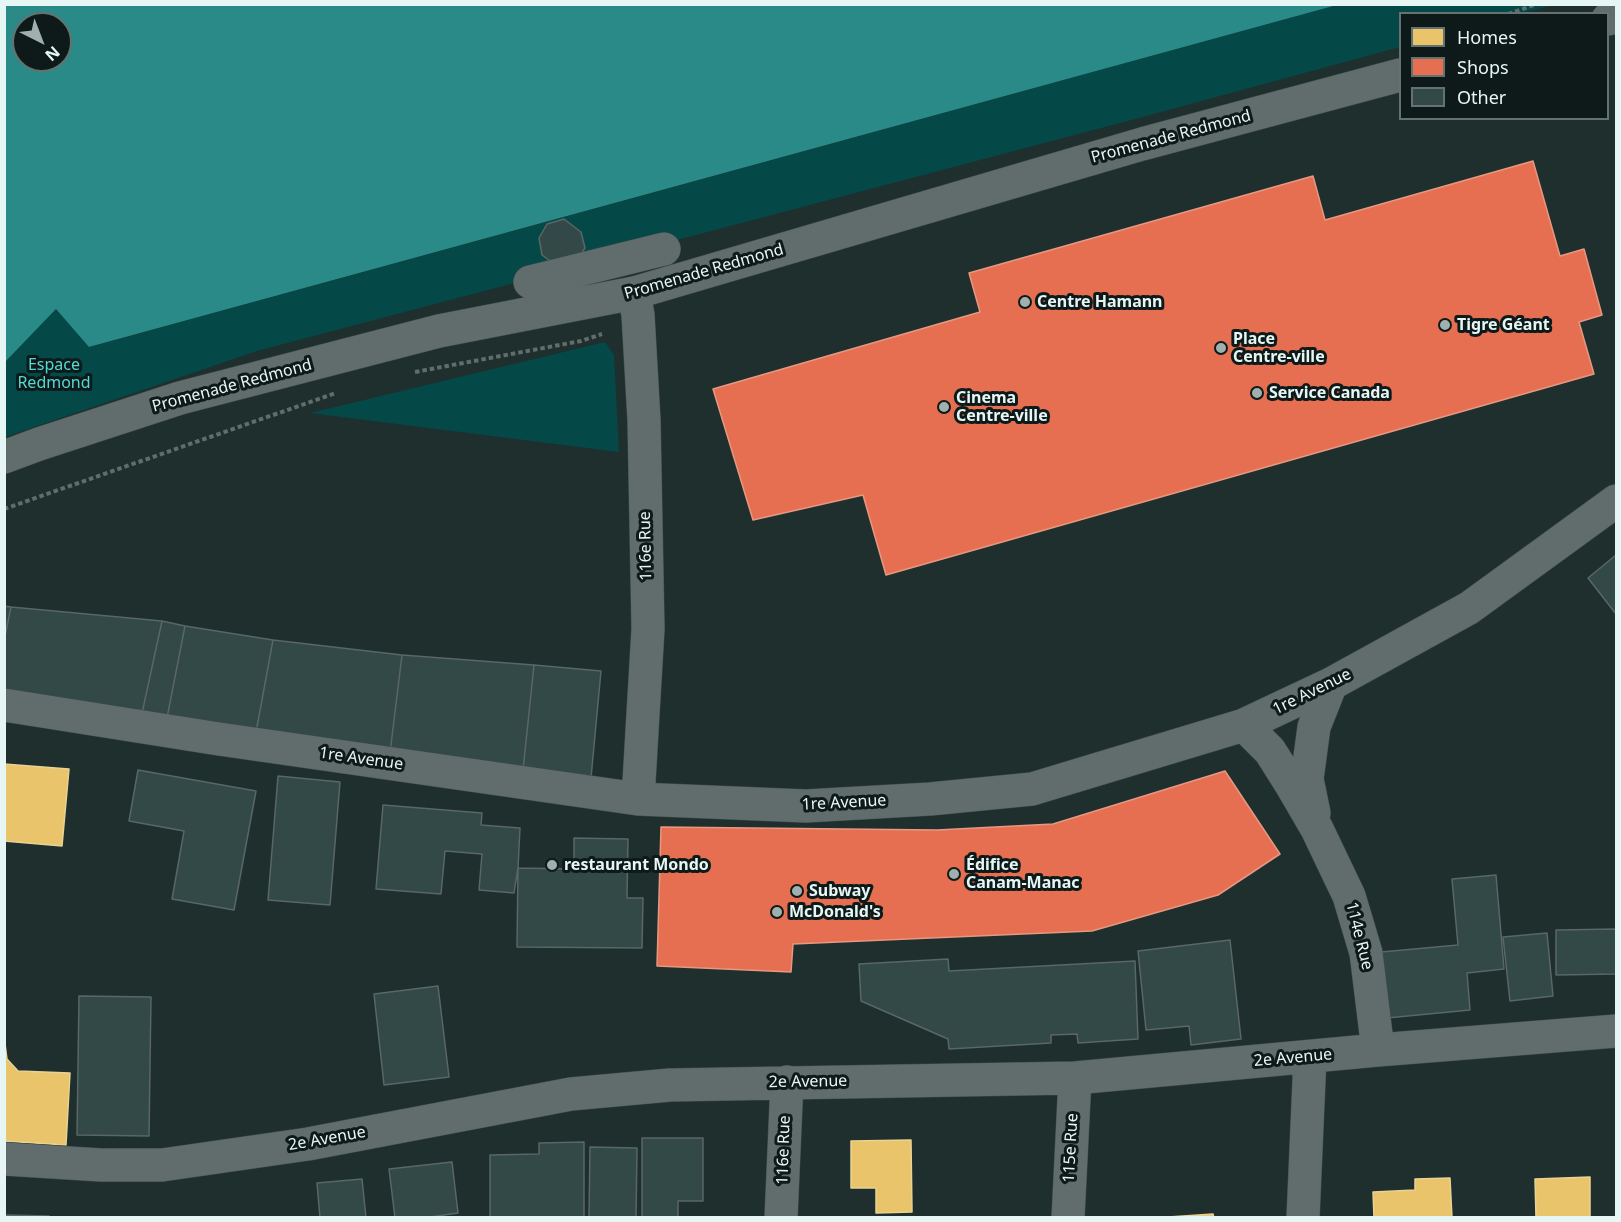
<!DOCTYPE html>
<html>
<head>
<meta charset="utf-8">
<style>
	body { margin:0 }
	#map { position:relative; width:1621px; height:1222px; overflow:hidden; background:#1f2f2e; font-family:"Noto Sans",sans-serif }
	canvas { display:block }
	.frame { position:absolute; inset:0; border:6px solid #e5f6f5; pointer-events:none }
	.legend { position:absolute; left:1399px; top:12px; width:210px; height:108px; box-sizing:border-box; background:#0e1a1a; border:2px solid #647272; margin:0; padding:8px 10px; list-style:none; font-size:18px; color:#e5f6f5 }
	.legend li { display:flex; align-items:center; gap:12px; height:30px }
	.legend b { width:30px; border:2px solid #647272 }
	.north { position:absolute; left:12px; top:12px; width:60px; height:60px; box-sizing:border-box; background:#0e1a1a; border:2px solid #647272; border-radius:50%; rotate:138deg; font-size:16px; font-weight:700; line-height:24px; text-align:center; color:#e5f6f5 }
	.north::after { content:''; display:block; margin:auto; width:21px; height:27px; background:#a0b0af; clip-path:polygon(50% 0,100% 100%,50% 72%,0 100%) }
</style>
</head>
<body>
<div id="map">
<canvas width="1621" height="1222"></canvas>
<div class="frame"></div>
<ul class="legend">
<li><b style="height:16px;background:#e9c46a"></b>Homes</li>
<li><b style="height:16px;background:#e76f51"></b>Shops</li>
<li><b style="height:16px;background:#334947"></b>Other</li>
</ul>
<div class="north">N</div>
</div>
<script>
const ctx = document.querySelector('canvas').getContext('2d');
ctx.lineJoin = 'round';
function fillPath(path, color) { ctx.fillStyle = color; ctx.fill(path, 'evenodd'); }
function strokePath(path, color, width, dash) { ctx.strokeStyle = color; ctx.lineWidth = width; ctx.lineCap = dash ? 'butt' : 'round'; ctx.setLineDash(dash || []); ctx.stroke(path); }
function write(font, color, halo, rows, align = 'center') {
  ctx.font = font + ' "Noto Sans",sans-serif'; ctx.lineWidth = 6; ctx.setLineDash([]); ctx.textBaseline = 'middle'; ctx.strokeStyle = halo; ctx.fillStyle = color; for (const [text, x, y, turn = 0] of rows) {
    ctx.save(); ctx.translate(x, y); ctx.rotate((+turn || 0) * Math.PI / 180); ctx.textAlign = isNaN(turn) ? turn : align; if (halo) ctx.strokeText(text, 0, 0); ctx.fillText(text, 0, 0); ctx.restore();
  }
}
fillPath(new Path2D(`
	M1337 5H1554L1521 13 1400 14V47L1139 118 257 351 5 437 4 362 56 309 90 347Z
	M605 342 614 355 619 452 310 413Z`), '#044847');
fillPath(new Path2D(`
	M5 4H1337V5L89 347 56 309 5 362ZM24 24H60V60H24Z`), '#298a87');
const homes = new Path2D(`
	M4 764 69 769 62 846 4 841Z
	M4 1036 7 1059 18 1071 70 1073 66 1145 4 1141Z
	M911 1140 912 1212 876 1213V1188H851V1141Z
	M1590 1177V1218H1536L1535 1179Z
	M1450 1178 1452 1218H1374L1373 1192 1415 1190V1179Z
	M1213 1214 1214 1218H1153Z`);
fillPath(homes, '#e9c46a');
strokePath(homes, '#e8d394', 1.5);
const shops = new Path2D(`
	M1533 161 1560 256 1584 249 1602 315 1579 322 1594 374 886 575 863 495 753 520 713 389 980 312 969 273 1313 176 1325 220Z
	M1225 771 1280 854 1218 895 1092 931 793 944 791 972 657 966 661 827 937 830 1053 824Z`);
fillPath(shops, '#e76f51');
strokePath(shops, '#e69882', 1.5);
const building = new Path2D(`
	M564 219 581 232 585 248 575 263 557 266 542 255 539 238 547 224Z
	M1616 555V614L1588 578Z
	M4 606 11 607 4 641Z
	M11 607 162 621 141 718 4 698V641Z
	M162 621 185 626 166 723 141 718Z
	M185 626 273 640 255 738 166 723Z
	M273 640 402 655 389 761 255 738Z
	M402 655 534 665 523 770 389 761Z
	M534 665 601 671 591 778 523 770Z
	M138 770 256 791 234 910 172 899 184 831 129 821Z
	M278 776 340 782 330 905 268 900Z
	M383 805 482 813 481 825 520 828 518 868 514 893 479 890 482 854 445 851 441 894 376 889Z
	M574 838 628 839 627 898H643L642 948 517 947 518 868 574 869Z
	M1496 875 1504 969 1467 973 1470 1010 1387 1018 1381 952 1458 945 1452 879Z
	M1616 929V974L1556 975V930Z
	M1547 933 1553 996 1510 1001 1503 937Z
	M1230 940 1241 1039 1191 1045 1189 1026 1146 1030 1138 951Z
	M948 959 949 971 1135 961 1138 1039 1078 1043 1077 1034 1051 1035V1043L949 1049 948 1039 861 1001 859 964Z
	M438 986 449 1077 384 1085 374 994Z
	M79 996 151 997 149 1136 77 1135Z
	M642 1138H703V1201H678V1218H642Z
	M584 1142V1218H490V1155L539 1154V1143Z
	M590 1147 637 1148 636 1218H589Z
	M452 1162 458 1213 423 1218H395L389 1169Z
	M362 1179 366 1218H320L317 1183Z
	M6 1215 49 1216V1218H6Z`);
fillPath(building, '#334947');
strokePath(building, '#596766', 1.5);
const minor = new Path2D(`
	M1608 19 1616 17
	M530 282 664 249
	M634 293 638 315 644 420 648 629 638 799
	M4 457 39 444 180 398 439 331 634 293 1142 144 1400 75
	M4 705 219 739 638 799 806 806 930 799 1032 789 1244 725 1331 684 1469 608 1616 501
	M1244 725 1270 751 1292 786 1317 829 1349 896 1366 953 1378 1050
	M1314 813 1307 779 1314 727 1331 684
	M4 1159 101 1165H162L308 1144 571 1094 670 1085 1075 1078 1378 1050 1616 1031
	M781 1218 787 1082
	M1068 1218 1075 1078
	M1303 1218 1310 1057`);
strokePath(minor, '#3d4b4b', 34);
strokePath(new Path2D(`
	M1508 14 1537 4
	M415 372 581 341 602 334
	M4 509 336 393`), '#616c6c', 4, [4.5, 3]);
strokePath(minor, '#616c6c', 33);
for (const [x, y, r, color] of [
	[1025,302,6,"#a0b0af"],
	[1445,325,6,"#a0b0af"],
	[1221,348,6,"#a0b0af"],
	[1257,393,6,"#a0b0af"],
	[944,407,6,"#a0b0af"],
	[552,865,6,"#a0b0af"],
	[954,874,6,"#a0b0af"],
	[797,891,6,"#a0b0af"],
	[777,912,6,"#a0b0af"]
]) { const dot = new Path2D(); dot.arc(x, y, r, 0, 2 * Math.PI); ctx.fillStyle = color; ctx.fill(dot); strokePath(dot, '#0e1a1a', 2); }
write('16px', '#e5f6f5', '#0e1a1a', [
	["Promenade Redmond",1171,137,-15],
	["Promenade Redmond",704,272,-16],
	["Promenade Redmond",232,386,-15],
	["116e Rue",646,546,-91],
	["1re Avenue",1312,692,-26],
	["1re Avenue",361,759,8],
	["1re Avenue",844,803,-3],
	["114e Rue",1359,936,76],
	["2e Avenue",1293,1058,-5],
	["2e Avenue",808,1082,-1],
	["2e Avenue",327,1139,-10],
	["115e Rue",1071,1148,-87],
	["116e Rue",784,1150,-88]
]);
write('bold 16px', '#e5f6f5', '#0e1a1a', [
	["Centre Hamann",1037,302],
	["Tigre Géant",1457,325],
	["Place",1233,339],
	["Centre-ville",1233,357],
	["Service Canada",1269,393],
	["Cinema",956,398],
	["Centre-ville",956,416],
	["restaurant Mondo",564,865],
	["Édifice",966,865],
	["Canam-Manac",966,883],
	["Subway",809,891],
	["McDonald's",789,912]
], 'left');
write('16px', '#52d9d5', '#0e1a1a', [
	["Espace",54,365],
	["Redmond",54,383]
]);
</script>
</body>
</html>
